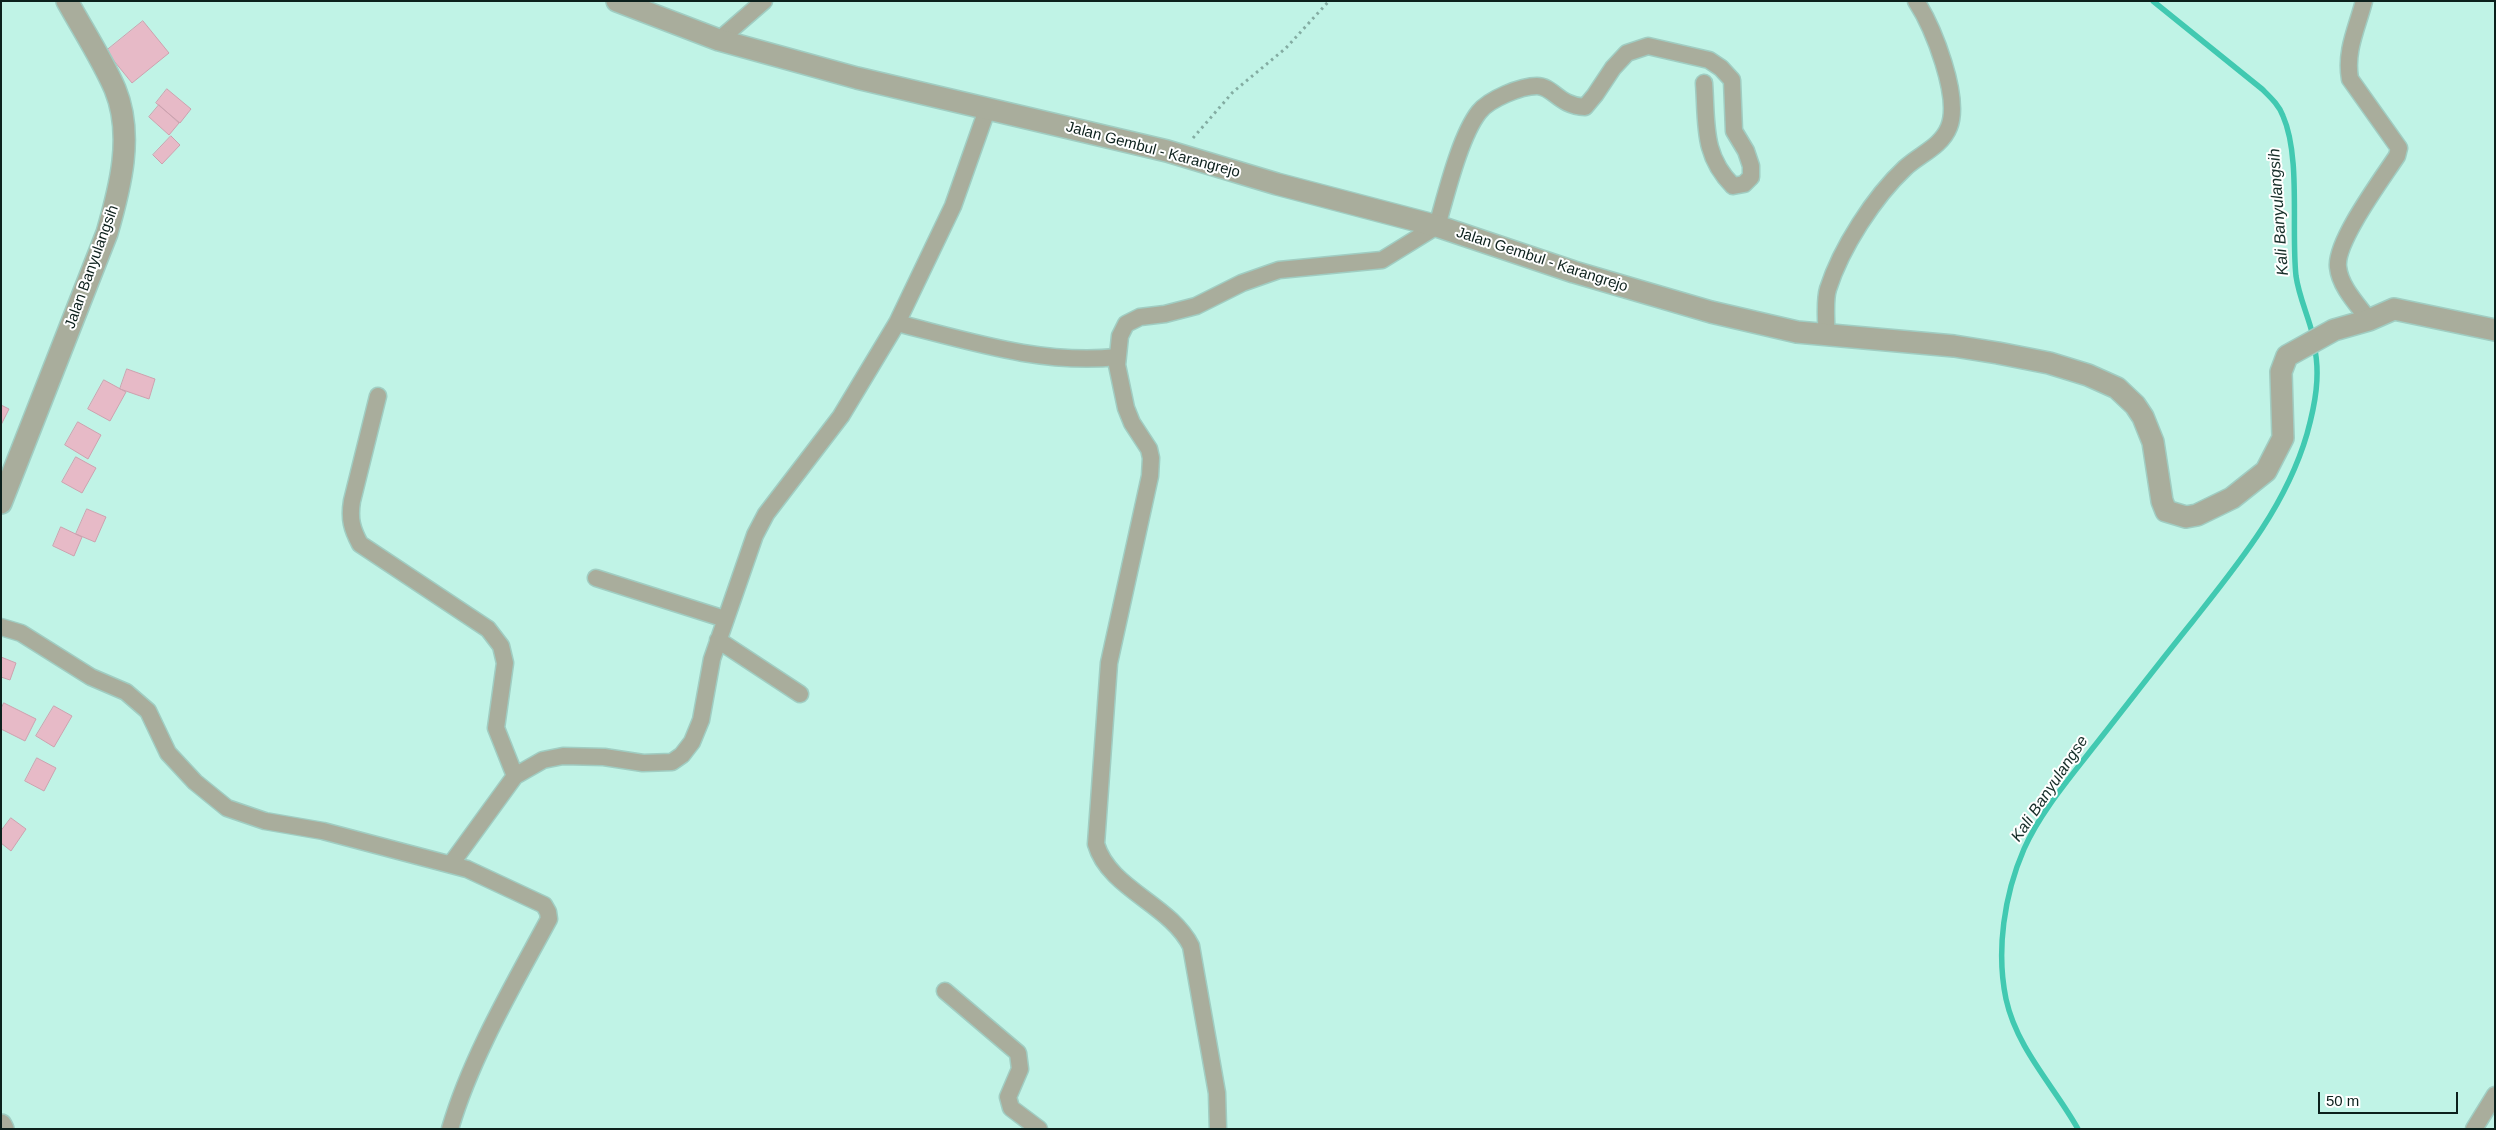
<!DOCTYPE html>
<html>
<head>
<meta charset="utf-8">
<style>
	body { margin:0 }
	#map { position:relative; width:2496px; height:1130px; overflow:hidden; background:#c0f3e6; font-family:Helvetica,sans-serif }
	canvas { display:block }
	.frame { position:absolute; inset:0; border:2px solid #0c201c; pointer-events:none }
	.scale { position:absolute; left:2318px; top:1092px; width:140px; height:22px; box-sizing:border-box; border:2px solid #0c201c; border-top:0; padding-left:6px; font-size:15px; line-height:18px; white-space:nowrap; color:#0c201c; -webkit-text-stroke:4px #fff; paint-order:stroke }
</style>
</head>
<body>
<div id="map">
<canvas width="2496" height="1130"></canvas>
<div class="frame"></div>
<div class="scale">50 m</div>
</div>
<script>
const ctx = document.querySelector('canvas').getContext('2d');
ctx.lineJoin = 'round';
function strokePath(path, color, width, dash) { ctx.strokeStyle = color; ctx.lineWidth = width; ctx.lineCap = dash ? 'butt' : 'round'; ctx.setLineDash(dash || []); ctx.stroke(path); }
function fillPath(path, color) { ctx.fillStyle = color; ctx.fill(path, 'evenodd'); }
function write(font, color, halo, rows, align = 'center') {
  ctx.font = font + ' Helvetica,sans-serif'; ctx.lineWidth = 4; ctx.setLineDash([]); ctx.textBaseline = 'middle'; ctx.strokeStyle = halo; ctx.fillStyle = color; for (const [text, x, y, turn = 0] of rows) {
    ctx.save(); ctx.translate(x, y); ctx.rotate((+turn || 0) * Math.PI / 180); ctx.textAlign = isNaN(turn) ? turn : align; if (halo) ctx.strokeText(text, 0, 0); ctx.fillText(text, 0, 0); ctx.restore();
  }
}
strokePath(new Path2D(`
	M2153 1 2262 89C2270 97 2279 105 2283 116 2301 157 2291 230 2296 276 2299 297 2308 315 2313 336
	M2078 1129C2054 1086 2017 1049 2006 999 1996 951 2004 895 2024 849 2040 813 2068 780 2092 749 2126 706 2159 663 2193 621 2239 563 2286 506 2307 434 2315 405 2321 375 2314 345`), '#41c9b1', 5.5);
const building = new Path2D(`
	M143 21 169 53 132 83 106 51Z
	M167 89 191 109 180 123 156 103Z
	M159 105 179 123 169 135 149 117Z
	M171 136 180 145 162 164 153 155Z
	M127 369 155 379 149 399 120 389Z
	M104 380 126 392 110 421 88 409Z
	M1 405 9 409 1 425Z
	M78 422 101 435 88 459 65 445Z
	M76 457 96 468 82 493 62 482Z
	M87 509 106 517 95 542 76 534Z
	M61 527 82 537 74 556 53 546Z
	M1 657 16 663 10 680 1 677Z
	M4 703 36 719 25 741 1 729V709Z
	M54 706 72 716 54 747 36 736Z
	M37 758 56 768 44 791 25 781Z
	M11 818 26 829 11 851 1 843V831Z`);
fillPath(building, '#e7bac7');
strokePath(building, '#cca1ae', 1);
const minor = new Path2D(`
	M2364 1C2357 28 2345 51 2350 79L2399 148 2397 156C2382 179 2335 242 2338 267 2340 287 2358 305 2369 320
	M719 40 764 1
	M897 323C969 341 1042 365 1117 357
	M1826 334C1827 321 1824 302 1828 289 1841 248 1874 197 1905 168 1920 154 1941 147 1949 127 1961 97 1933 27 1916 1
	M378 396 352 501C349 519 352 529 360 544L488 629 501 646 505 663 496 728 515 776
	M596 578 725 619
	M1 627 21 633 91 677 126 692 148 711 168 753 195 782 227 808 265 821 323 831 467 869 544 905 548 912 549 919C513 986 471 1057 450 1129
	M718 640 800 694
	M451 864 515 776 543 760 563 756 604 757 643 763 672 762 682 755 692 742 701 720 712 659 755 535 766 514 841 416 897 323 953 206 988 107
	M945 991 1018 1053 1020 1069 1008 1097 1011 1108 1039 1129
	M1218 1129 1217 1093 1191 946C1170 904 1109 889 1096 844L1109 663 1150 476 1151 458 1149 449 1132 423 1126 408 1117 365 1120 336 1126 324 1140 317 1165 314 1196 306 1242 283 1279 270 1382 260 1437 226C1446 195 1460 136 1479 112 1489 99 1521 86 1537 86 1553 86 1559 106 1585 107L1595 95 1613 68 1627 53 1648 46 1709 60 1721 68 1732 80 1734 131 1746 151 1751 166V177L1744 184 1733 186C1702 155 1707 124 1704 83
	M2474 1129 2495 1095`);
const tertiary = new Path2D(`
	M617 1 719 40 857 78 1167 151 1277 184 1437 226 1574 272 1711 312 1797 332 1954 346 1998 353 2049 363 2088 375 2117 388 2135 405 2143 417 2153 442 2162 501 2166 511 2186 517 2197 515 2232 498 2266 471 2283 438 2281 372 2287 356 2334 330 2369 320 2394 309 2495 330
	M1 503 107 233C120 188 134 135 115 89 102 59 83 30 67 1
	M1 1125 3 1129`);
strokePath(minor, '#a0cdc2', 19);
strokePath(tertiary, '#a0cdc2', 24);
strokePath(new Path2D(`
	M1193 138 1233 92 1286 48 1329 1`), '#83aca2', 3, [2.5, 4]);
strokePath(minor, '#a9ad9c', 16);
strokePath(tertiary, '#a9ad9c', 21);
write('15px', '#0c201c', '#fff', [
	["Jalan Gembul - Karangrejo",1153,150,15],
	["Jalan Gembul - Karangrejo",1542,260,18],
	["Jalan Banyulangsih",92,267,-70]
]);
write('italic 16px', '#172e29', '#fff', [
	["Kali Banyulangsih",2279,212,-94],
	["Kali Banyulangse",2050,789,-56]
]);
</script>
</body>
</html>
